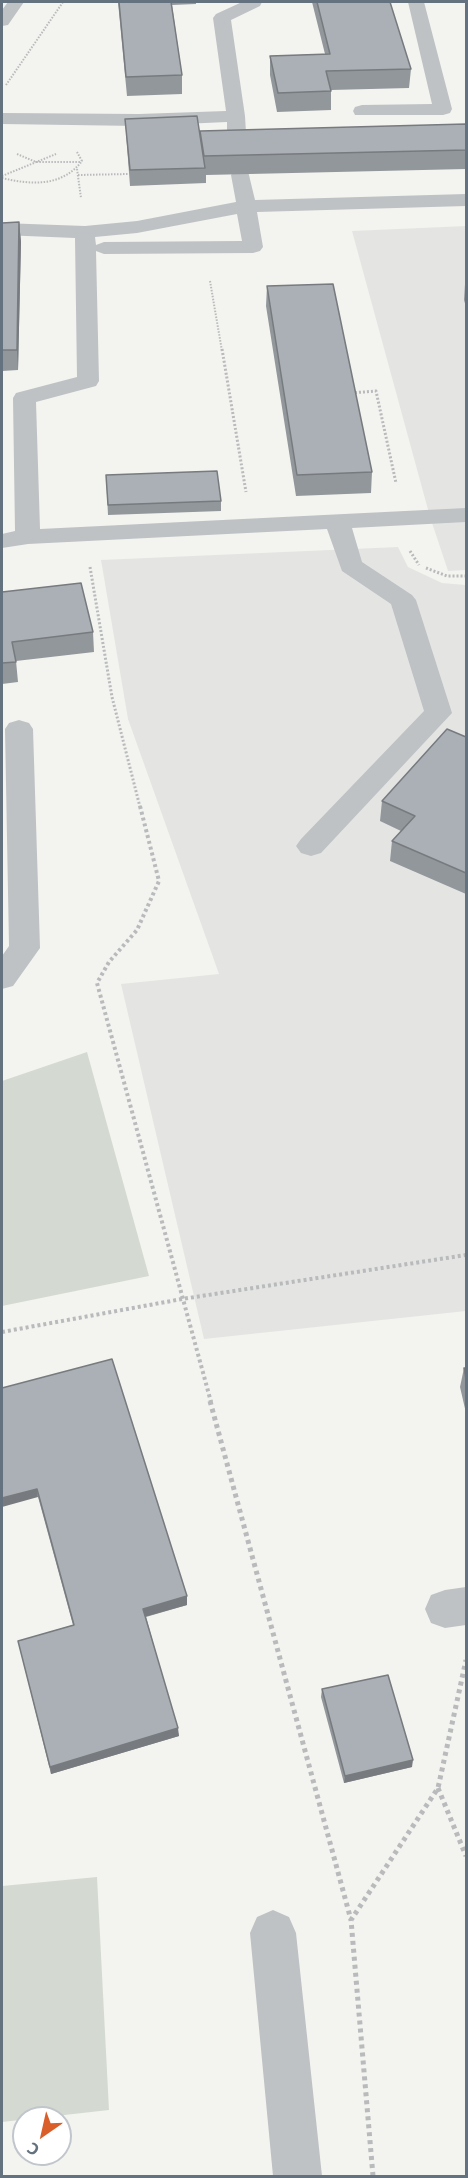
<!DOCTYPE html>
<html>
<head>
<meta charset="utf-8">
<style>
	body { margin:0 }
	#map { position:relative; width:468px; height:2178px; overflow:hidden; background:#f3f4ef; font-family:"Noto Sans",sans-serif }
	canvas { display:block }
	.frame { position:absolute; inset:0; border:3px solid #64717f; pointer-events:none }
	.north { position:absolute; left:12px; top:2106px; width:60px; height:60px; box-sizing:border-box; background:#fff; border:2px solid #c1c6cc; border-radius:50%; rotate:214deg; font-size:16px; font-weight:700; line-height:24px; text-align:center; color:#64717f }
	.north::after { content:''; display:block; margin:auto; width:21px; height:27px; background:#da5e29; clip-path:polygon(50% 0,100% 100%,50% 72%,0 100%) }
</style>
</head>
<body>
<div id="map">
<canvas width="468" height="2178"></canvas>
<div class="frame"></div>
<div class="north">С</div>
</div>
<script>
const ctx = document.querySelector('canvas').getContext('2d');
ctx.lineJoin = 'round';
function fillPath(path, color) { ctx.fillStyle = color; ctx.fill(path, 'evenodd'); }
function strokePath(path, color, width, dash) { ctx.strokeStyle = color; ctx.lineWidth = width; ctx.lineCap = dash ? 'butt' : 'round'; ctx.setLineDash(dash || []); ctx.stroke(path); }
fillPath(new Path2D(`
	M466 226V570L448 571 430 517 352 231Z
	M398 547 408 567 442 583 466 585V1311L204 1339 121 984 219 974 128 719 101 560Z`), '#e4e5e3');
fillPath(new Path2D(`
	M87 1052 149 1276 2 1306V1081Z
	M97 1877 109 2110 2 2122V1886Z`), '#d4dad1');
strokePath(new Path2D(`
	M6 85 63 2
	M17 154 36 162H81
	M77 169 81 198
	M78 175 129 174
	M2 176 56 154
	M2 178C31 185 62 187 82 161L77 152
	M210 281 222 351`), '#b8babc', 2, [1.5, 1.5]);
strokePath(new Path2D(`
	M222 349 246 492
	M351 393 376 391 396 483
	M410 551 419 565
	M90 567 112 697 140 807
	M426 568 447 576H466`), '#b8babc', 3, [2, 2]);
strokePath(new Path2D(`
	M140 806 159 881 137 930 109 962 97 983 211 1402
	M2 1332 182 1299 466 1255`), '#b8babc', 4, [3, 3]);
strokePath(new Path2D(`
	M210 1401 351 1920
	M438 1788 466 1856
	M373 2176 351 1920 438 1788 466 1660`), '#b8babc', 5, [4, 4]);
fillPath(new Path2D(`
	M8 2H24L8 25 2 26V10Z
	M242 2H262L260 6 231 20 245 116 247 149 244 153H230L227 149V122L139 126 2 124V113L139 114 226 111 213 18 216 14Z
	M408 2H424L452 109 450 113 443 115H355L353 111 355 107 362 105 432 104Z
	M241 169 248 171 255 200 466 194V206L257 212 263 247 260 251 253 253 104 254 96 251 99 381 96 386 36 402 40 529 466 508V522L352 528 362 562 412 595 416 600 452 713 321 853 311 856 301 853 296 846 301 839 424 711 391 604 342 571 327 529 28 544 2 548V534L15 531 13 398 16 393 77 377 75 238 2 235V223L85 226 137 221 236 202 231 175 234 171ZM237 214 242 241 104 242 96 245 95 237 137 233Z
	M19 720 29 723 33 729 40 948 13 986 2 989V956L9 946 5 729 9 723Z
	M466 1587V1625L445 1628 431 1623 425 1609 431 1595 445 1590Z
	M273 1910 289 1917 296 1933 322 2176H273L250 1933 257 1917Z`), '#bec2c5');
fillPath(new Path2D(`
	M118 2H196V4L172 5 182 75V94L127 96Z
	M312 2H390L411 69 409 88 331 90V110L277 112 270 75V56L325 54Z
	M125 119 200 135 466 124V169L206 175V183L130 186Z
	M19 222 21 242 18 370 2 371V223Z
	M465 284H466V307L464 300Z
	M267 286 372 472 371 493 296 496 266 306Z
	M106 475 221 501V511L108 515Z
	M2 592 93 632 94 652 16 661 18 682 2 684Z
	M466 737V894L390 861 392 841 401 831 380 821 382 801Z
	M464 1368H466V1413L460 1387Z
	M2 1388 187 1596V1605L146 1617 179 1736 51 1774 18 1641 73 1625 38 1497Z
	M322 1689 412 1767 344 1783 321 1697Z`), '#92979c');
fillPath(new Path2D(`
	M19 222 21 242 18 370 17 350Z
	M37 1489 38 1497 2 1507V1498Z
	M187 1596V1605L144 1617 143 1609Z
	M178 1728 179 1736 51 1774 50 1767Z
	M413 1760 412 1767 344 1783 345 1776Z`), '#777b7f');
const building = new Path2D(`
	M119 2H171L182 75 126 77Z
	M317 2H390L411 69 326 71 331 91 278 93 270 56 330 54Z
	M197 116 205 168 130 170 125 119Z
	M466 124V150L204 156 200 131Z
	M19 222 17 350H2V223Z
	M333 284 372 472 297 475 267 286Z
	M217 471 221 501 108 505 106 475Z
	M81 583 93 632 12 642 16 662 2 663V592Z
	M447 729 466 737V873L392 841 415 816 382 801Z
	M112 1359 187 1596 143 1609 178 1728 50 1767 18 1641 74 1625 37 1489 2 1498V1388Z
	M464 1368H466V1379Z
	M388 1675 413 1760 345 1776 322 1689Z`);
fillPath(building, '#aab0b5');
strokePath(building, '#777b7f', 1.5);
</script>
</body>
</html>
